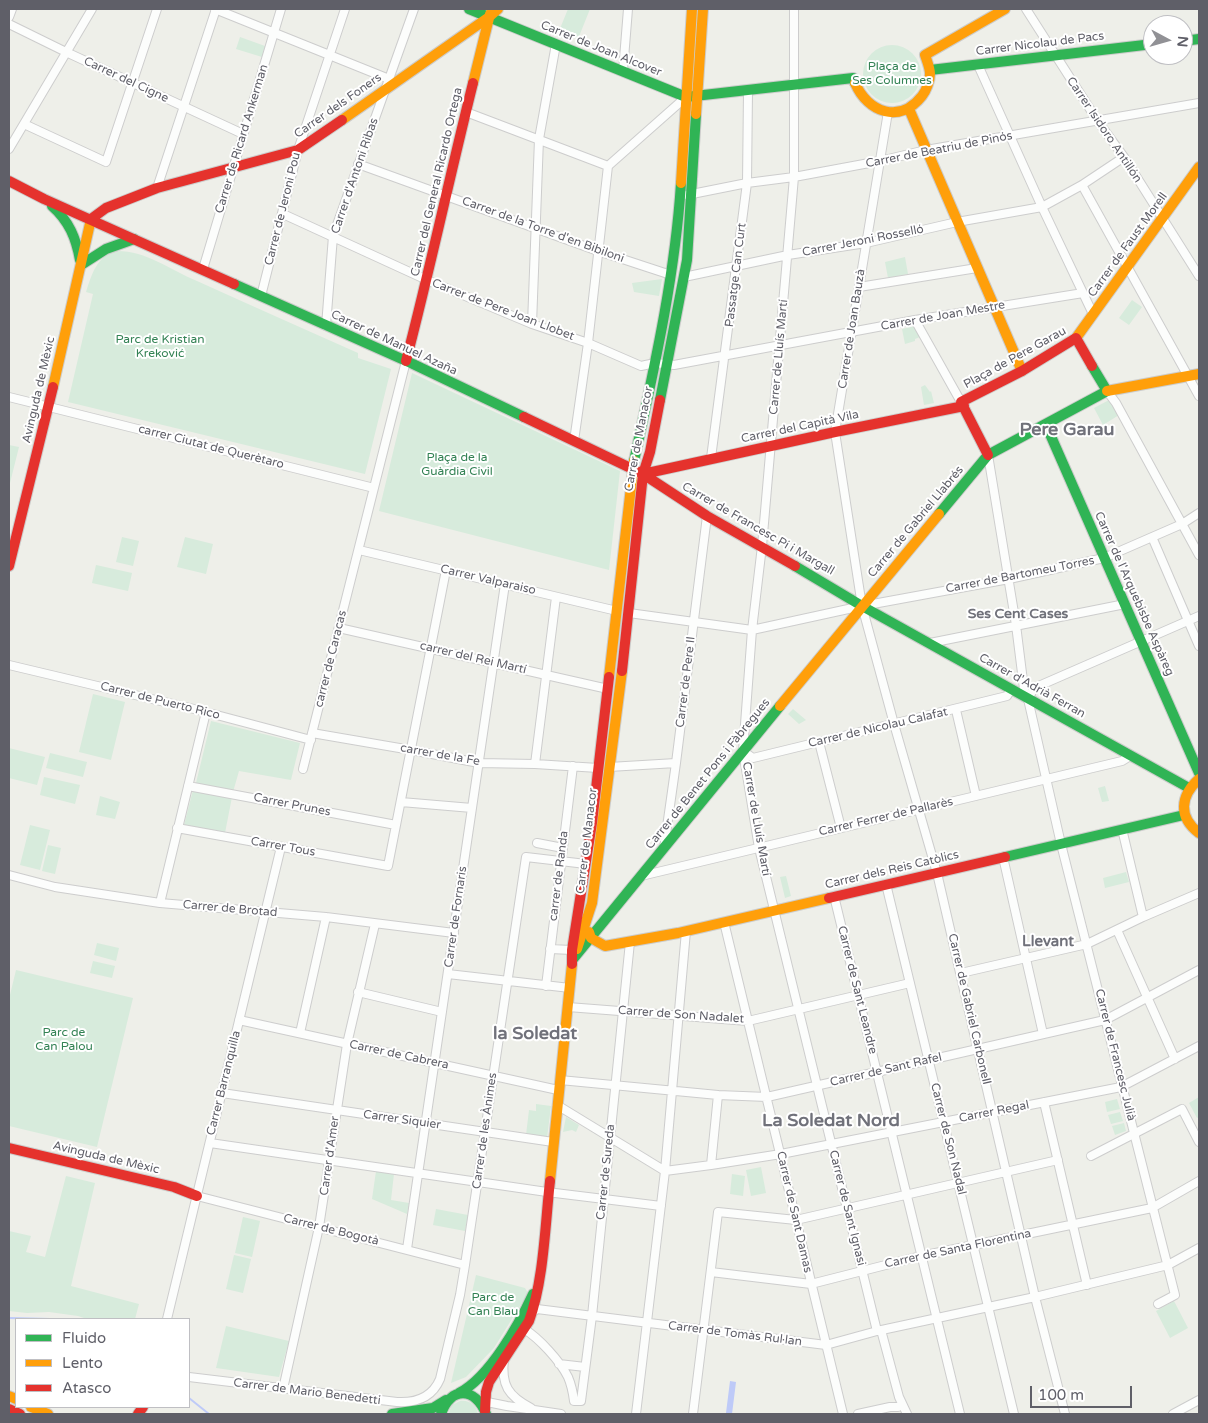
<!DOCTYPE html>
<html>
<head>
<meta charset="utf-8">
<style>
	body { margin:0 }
	#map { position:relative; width:1208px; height:1423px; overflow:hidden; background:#eeefe9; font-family:"Varela Round",sans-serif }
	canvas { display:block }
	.frame { position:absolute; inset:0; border:10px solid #5f5f68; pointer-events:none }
	.legend { position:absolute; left:15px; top:1318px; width:175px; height:90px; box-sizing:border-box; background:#fff; border:1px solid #bfbfc3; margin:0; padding:6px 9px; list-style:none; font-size:15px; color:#5f5f68 }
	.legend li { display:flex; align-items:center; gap:10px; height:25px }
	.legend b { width:25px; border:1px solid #bfbfc3 }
	.north { position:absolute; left:1143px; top:15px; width:50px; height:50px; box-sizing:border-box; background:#fff; border:1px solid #bfbfc3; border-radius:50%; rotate:96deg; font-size:14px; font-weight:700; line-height:20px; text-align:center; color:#5f5f68 }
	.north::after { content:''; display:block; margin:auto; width:18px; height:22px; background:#919195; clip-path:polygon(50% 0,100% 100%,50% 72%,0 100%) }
	.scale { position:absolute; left:1030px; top:1386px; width:102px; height:22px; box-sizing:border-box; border:2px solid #5f5f68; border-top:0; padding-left:6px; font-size:15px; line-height:18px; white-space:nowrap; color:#5f5f68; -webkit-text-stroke:4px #fff; paint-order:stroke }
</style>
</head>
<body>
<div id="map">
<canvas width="1208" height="1423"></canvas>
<div class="frame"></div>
<ul class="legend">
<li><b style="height:6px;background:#30b455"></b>Fluido</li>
<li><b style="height:6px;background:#ff9f0a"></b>Lento</li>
<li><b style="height:6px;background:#e5322d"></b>Atasco</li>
</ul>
<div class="north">N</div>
<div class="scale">100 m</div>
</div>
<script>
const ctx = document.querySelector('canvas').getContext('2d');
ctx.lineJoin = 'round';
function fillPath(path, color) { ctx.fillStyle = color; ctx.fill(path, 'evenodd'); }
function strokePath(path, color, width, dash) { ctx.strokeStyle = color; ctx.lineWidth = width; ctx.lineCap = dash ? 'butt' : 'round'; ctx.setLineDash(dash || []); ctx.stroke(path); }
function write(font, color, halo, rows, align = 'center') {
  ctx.font = font + ' "Varela Round",sans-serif'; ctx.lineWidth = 4; ctx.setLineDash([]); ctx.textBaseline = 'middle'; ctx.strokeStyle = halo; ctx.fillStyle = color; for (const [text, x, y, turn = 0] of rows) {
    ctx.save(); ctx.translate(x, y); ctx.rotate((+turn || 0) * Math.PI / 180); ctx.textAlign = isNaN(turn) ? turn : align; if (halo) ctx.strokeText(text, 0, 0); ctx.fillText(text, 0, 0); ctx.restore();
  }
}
fillPath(new Path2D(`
	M568 9H590L578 39 559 31Z
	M240 37 265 46 262 57 236 49Z
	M863 74a29 29 0 1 1 58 0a29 29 0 1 1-58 0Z
	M115 251C145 250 169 269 197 281 250 305 304 329 358 353V358L391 369 365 474 68 402 93 294 86 292C92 274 96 258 115 251Z
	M905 257 908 274 888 278 885 262Z
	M662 279 659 296 634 292 632 283Z
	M1132 300 1142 307 1129 325 1119 318Z
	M915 326 920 337 915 339V341L905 344 902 329Z
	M412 373 620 471 609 570 379 511Z
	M925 385 930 392 931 391 934 403 924 405 921 387Z
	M1111 399 1119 415 1103 425 1094 408Z
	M9 445 19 447 10 483H9Z
	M122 537 139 541 133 566 116 562Z
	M185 537 213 544 206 574 177 567Z
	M96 565 132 573 128 591 92 583Z
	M93 694 125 702 111 760 79 752Z
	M793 709 806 720 799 724 788 714Z
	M211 721 300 743 291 780 239 771 233 792 196 783Z
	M9 748 45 757 37 785 9 778Z
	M50 753 87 762 83 777 46 768Z
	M44 777 80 785 75 804 40 795Z
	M1105 786 1109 801 1102 802 1098 788Z
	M193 790 232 797 225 833 184 825Z
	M100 796 120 802 115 819 96 815Z
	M30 825 50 830 40 870 20 865Z
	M48 845 61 848 55 874 42 871Z
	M1126 872 1129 882 1105 888 1103 878Z
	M786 876 791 896 785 898 780 877Z
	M97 943 119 948 116 961 94 955Z
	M93 961 115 966 112 978 90 973Z
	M16 970 133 998 97 1147 9 1126V999Z
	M1199 1097V1117L1197 1118 1189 1103Z
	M1117 1099 1120 1109 1107 1112 1105 1102Z
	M536 1104 551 1106 547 1138 526 1135 529 1110 536 1111Z
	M1120 1112 1123 1121 1111 1124 1108 1115Z
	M566 1117 579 1125 576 1132 572 1130 563 1132Z
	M1124 1123 1126 1131 1115 1135 1112 1126Z
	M761 1167 766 1193 751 1196 746 1170Z
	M376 1171 394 1174 391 1200 409 1203 407 1214 372 1199Z
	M732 1174 745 1176 743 1196 730 1194Z
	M66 1176 95 1183 71 1286 139 1304 135 1319H87L78 1316 49 1312 27 1313 9 1311V1231L31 1236 26 1252 45 1257Z
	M436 1209 468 1215 465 1231 433 1225Z
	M243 1217 260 1221 252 1257 235 1253Z
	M234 1255 251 1259 243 1293 226 1289Z
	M476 1275 525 1288 528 1293 494 1348 466 1377 451 1383Z
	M1174 1301 1188 1328 1170 1338 1156 1311Z
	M226 1326 289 1341 279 1377 216 1368Z
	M460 1401C470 1400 476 1405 478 1414H448L452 1405Z`), '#d7ebdc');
fillPath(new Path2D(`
	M730 1381 736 1382 732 1414 726 1413Z`), '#becaf8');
strokePath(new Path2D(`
	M9 1318 50 1319
	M189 1398 209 1414`), '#becaf8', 2);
const street = new Path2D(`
	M215 9 389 79
	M794 9V177L762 546 752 630 743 751 759 848 877 1331
	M1026 9 1097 120 1124 157 1199 276
	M9 17 12 9
	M9 24 66 52 243 134
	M978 65 1042 207 1093 314
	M623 71 628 9
	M466 112 608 166
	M888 112 835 432 862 606 894 724 937 873 1035 1297 1065 1414
	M24 124 106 162 157 9
	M9 149 92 9
	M358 164 598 251 671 275
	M608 166 686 97
	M1082 185 1199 396
	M157 188 216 9
	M687 195 747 183 794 177 880 161 926 150 1199 103
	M283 214 427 280 532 324 588 343 641 366 655 363 674 365 915 320 1083 293
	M203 269 281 9
	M684 277 788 255 866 243 957 222 1042 207 1082 185 1124 157
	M859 287 977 268
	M261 296 298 150 345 9
	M915 320 961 402
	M532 324 539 139 556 44
	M326 326 333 236 414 9
	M1107 391 1116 403 1199 555
	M9 397 374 488
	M574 441 588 343 608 166
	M988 455 1016 625 1025 697
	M711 458 747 183 748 91
	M1152 537 1199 646
	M359 550 617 611
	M629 613 752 630 862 606 1009 579 1104 558 1182 524 1199 513
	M339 628 608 689
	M930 643 1125 604
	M9 665 194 709 311 740
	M956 710 976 796
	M312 733 411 750 479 763 535 764 598 768
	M819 742 841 828
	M743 751 753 758 1007 696 1011 689
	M535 764 556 597
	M609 767 676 763
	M303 769 406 361
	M188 786 396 825
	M401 802 472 808
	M177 828 388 866 446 570
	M1122 829 1143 917
	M537 843 563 848
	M664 848 676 763 707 516
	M1003 857 1043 1034
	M9 875 55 887 160 903 326 917 454 933
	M641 876 1122 761 1130 756
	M886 884 1014 1414
	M834 896 960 1414
	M160 903 206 712
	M724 922 843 1414
	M1117 930 1175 1059
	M550 949 572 950
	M961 973 1087 944 1143 917 1199 893
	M448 974 570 988
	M546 986 573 766
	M358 992 442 1012
	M568 1007 748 1021 910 983
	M239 1020 558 1090
	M300 1033 326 917
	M560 1080 718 1095 767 1097 1105 1020 1199 970
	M222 1093 553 1142
	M1044 1102 1087 1285
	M557 1105 665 1171 711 1165 781 1154 1121 1087 1199 1046
	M210 1143 547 1192 661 1206
	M1091 1156 1182 1109 1199 1142
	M711 1165 718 1095
	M197 1196 465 1265
	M407 1249 505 584
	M711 1272 811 1284 921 1256 1152 1208 1199 1181
	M1158 1304 1175 1295 1061 844 1028 699 1034 688 1199 616
	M532 1313 537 1309 826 1345 877 1331 1035 1297 1168 1265 1199 1248
	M167 1319 281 847
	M524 1329C539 1338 560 1361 568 1377 571 1384 573 1393 574 1401H581L592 1316 630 942
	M881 1330 899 1397 907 1414
	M504 1359C501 1385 508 1396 531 1408
	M559 1364 585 1367
	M189 1377 397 1402C415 1403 432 1398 440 1379L460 1295 465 1265 526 857 586 864
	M283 1389 319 1227 347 1044 375 924
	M482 1401 507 1406 561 1414
	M636 1414 665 1171 686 931
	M693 1414 718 1212 796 1220 1058 1160
	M858 1414 890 1407H898
	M1173 1414 1199 1400`);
const fast = new Path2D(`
	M469 9 686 97 853 78 855 83
	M1183 41 1199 39
	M930 70 1153 44
	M52 206C69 221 76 238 80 260
	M81 265 106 249 134 239
	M234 284 413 364 524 417
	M660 400 687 260 696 114
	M1046 425 1199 773
	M634 461C654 369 675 277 681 183
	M939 514 988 455 1107 391 1092 366
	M795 566 862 606 1189 788
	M1005 857 1184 815
	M573 959 780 706
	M459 1393C490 1377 519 1324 533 1294
	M392 1414 433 1408 446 1400
	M441 1414C450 1386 476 1387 486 1414`);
const slow = new Path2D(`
	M473 83 490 14
	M855 83C868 113 900 124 922 96 926 91 930 81 930 74 930 68 927 61 925 55L1005 9
	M909 109 1022 371
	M696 114 703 9
	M342 120 489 17 498 9
	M681 183 692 9
	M1076 338 1199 167
	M53 387 91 219
	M1107 391 1199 374
	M609 677 634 461
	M780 706 939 514
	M1199 779C1180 796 1178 817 1199 833
	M589 932 591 938 605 946 678 933 829 898
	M577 949 592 903 622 671
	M550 1181 572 964
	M9 1396 16 1399
	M31 1407 48 1414`);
const jam = new Path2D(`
	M9 181 44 199 234 284
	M91 219 106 208 157 188 298 150 342 120
	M406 361C430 269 450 175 473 83
	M524 417 643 474 707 516 795 566
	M988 455 961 402 1022 371 1076 338 1092 366
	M643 474 835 432 964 406
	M9 566 53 387
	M622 671 643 474 650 452 660 400
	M829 898 1005 857
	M572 964V950L592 823 609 677
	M9 1148 174 1187 197 1196
	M9 1409 20 1414
	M485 1411 486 1392 489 1382 529 1321C544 1280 545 1225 550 1181
	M138 1414 143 1407`);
strokePath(street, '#cdcdcd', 10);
strokePath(fast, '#cccccb', 12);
strokePath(slow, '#cccccb', 12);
strokePath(jam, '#cccccb', 12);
strokePath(street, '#fcfdfc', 8);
strokePath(fast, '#30b455', 10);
strokePath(slow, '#ff9f0a', 10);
strokePath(jam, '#e5322d', 10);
write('12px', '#5f5f68', '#fff', [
	["Carrer Nicolau de Pacs",1040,44,-7],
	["Carrer de Joan Alcover",601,49,22],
	["Carrer del Cigne",126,80,25],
	["Carrer dels Foners",338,106,-35],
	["Carrer Isidoro Antillón",1104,130,56],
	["Carrer de Ricard Ankerman",242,139,-73],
	["Carrer de Beatriu de Pinós",939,150,-11],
	["Carrer d'Antoni Ribas",355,176,-71],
	["Carrer del General Ricardo Ortega",437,182,-77],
	["Carrer de Jeroni Pou",283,209,-76],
	["Carrer de la Torre d'en Bibiloni",543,230,20],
	["Carrer Jeroni Rosselló",863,241,-11],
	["Carrer de Faust Morell",1128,245,-54],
	["Passatge Can Curt",736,275,-83],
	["Carrer de Pere Joan Llobet",503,310,21],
	["Carrer de Joan Mestre",943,316,-10],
	["Carrer de Joan Bauzà",852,329,-81],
	["Carrer de Manuel Azaña",394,343,25],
	["Carrer de Lluís Martí",779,357,-85],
	["Plaça de Pere Garau",1015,358,-29],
	["Avinguda de Mèxic",39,390,-77],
	["Carrer del Capità Vila",800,427,-12],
	["Carrer de Manacor",639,439,-79],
	["carrer Ciutat de Querètaro",211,447,14],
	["Carrer de Gabriel Llabrés",916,522,-50],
	["Carrer de Francesc Pi i Margall",758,529,30],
	["Carrer de Bartomeu Torres",1020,575,-11],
	["Carrer Valparaiso",488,580,13],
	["Carrer de l'Arquebisbe Aspàreg",1134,594,66],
	["carrer del Rei Martí",473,658,13],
	["carrer de Caracas",331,659,-76],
	["Carrer de Pere II",686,682,-83],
	["Carrer d'Adrià Ferran",1032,686,29],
	["Carrer de Puerto Rico",160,701,14],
	["Carrer de Nicolau Calafat",878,728,-13],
	["carrer de la Fe",440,755,10],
	["Carrer de Benet Pons i Fàbregues",708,774,-51],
	["Carrer Prunes",292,805,11],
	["Carrer Ferrer de Pallarès",886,817,-13],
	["Carrer de Lluís Martí",756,819,80],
	["Carrer de Manacor",587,841,-83],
	["Carrer Tous",283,847,10],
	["Carrer dels Reis Catòlics",892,870,-13],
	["carrer de Randa",559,876,-83],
	["Carrer de Brotad",230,909,5],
	["Carrer de Fornaris",456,917,-82],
	["Carrer de Sant Leandre",857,990,76],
	["Carrer de Gabriel Carbonell",969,1009,77],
	["Carrer de Son Nadalet",681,1015,4],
	["Carrer de Cabrera",399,1055,12],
	["Carrer de Francesc Julià",1115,1055,76],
	["Carrer de Sant Rafel",886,1070,-13],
	["Carrer Barranquilla",224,1083,-76],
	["Carrer Regal",994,1112,-11],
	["Carrer Siquier",402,1120,8],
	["Carrer de les Ànimes",485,1131,-82],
	["Carrer de Son Nadal",948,1139,76],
	["Carrer d'Amer",330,1156,-82],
	["Avinguda de Mèxic",106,1158,13],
	["Carrer de Sureda",606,1172,-84],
	["Carrer de Sant Ignasi",847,1208,76],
	["Carrer de Sant Damas",794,1212,77],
	["Carrer de Bogotà",331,1230,14],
	["Carrer de Santa Florentina",958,1249,-12],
	["Carrer de Tomàs Rul·lan",735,1334,7],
	["Carrer de Mario Benedetti",307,1392,7]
]);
write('12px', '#338254', '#fff', [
	["Plaça de",892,67],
	["Ses Columnes",892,81],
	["Parc de Kristian",160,340],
	["Kreković",160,354],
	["Plaça de la",457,458],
	["Guàrdia Civil",457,472],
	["Parc de",64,1033],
	["Can Palou",64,1047],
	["Parc de",493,1298],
	["Can Blau",493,1312]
]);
write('bold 14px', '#70717a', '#fff', [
	["Ses Cent Cases",1018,614]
]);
write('bold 15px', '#70717a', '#fff', [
	["Llevant",1048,942]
]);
write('bold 18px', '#70717a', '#fff', [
	["Pere Garau",1067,430],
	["la Soledat",535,1034],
	["La Soledat Nord",831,1121]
]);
</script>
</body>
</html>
